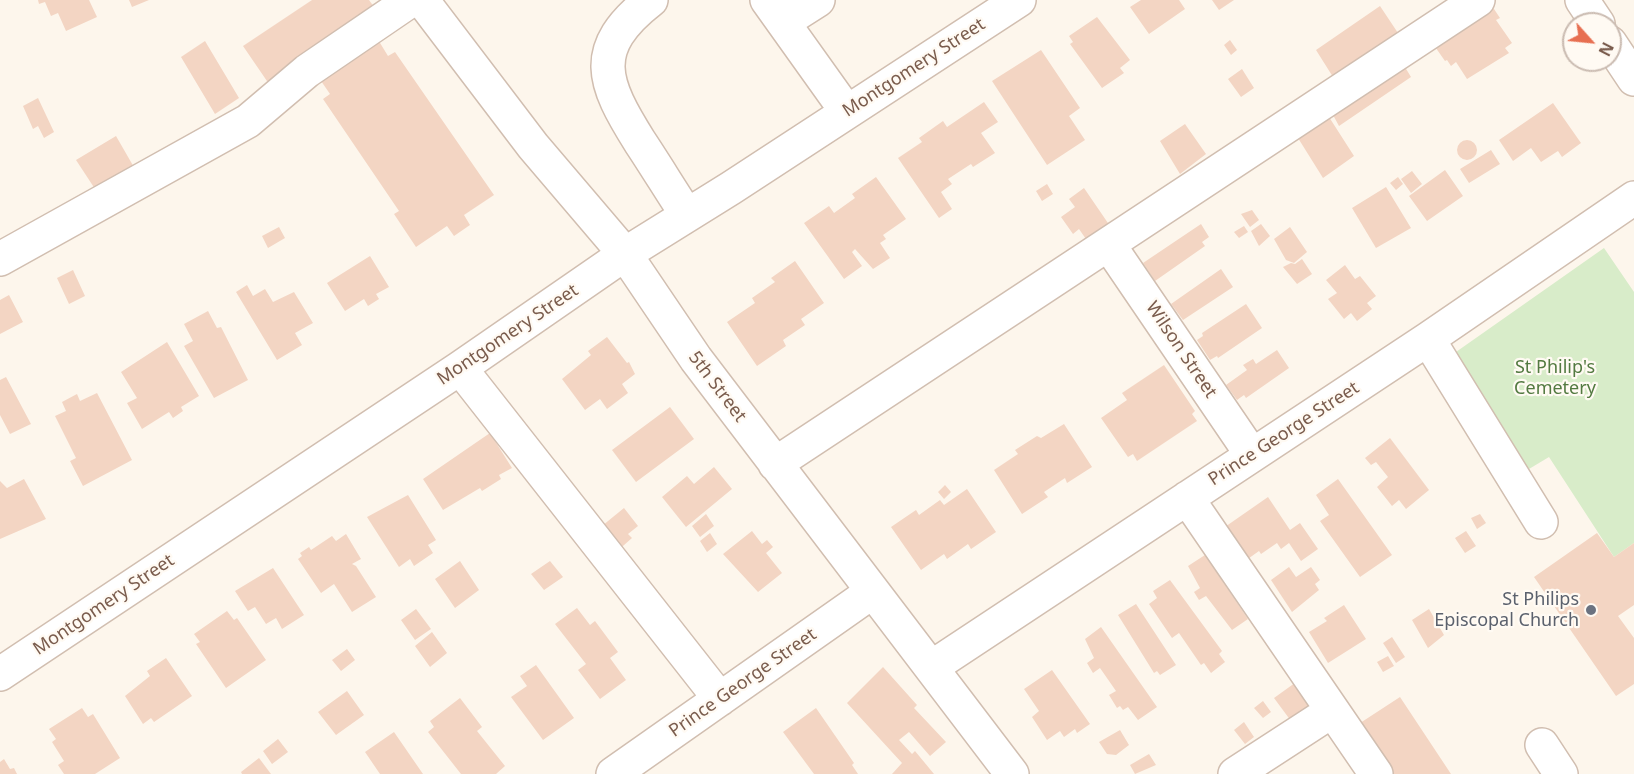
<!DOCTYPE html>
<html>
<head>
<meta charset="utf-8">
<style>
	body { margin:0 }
	#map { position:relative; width:1634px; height:774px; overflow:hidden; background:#fdf6ec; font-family:"Noto Sans",sans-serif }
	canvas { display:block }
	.north { position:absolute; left:1562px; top:12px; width:60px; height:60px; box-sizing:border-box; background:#fffaf3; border:2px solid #cabbb1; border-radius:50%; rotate:117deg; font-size:16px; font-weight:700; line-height:24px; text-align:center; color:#7a5c4d }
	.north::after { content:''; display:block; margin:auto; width:21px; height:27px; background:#e76f51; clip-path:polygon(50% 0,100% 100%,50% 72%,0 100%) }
</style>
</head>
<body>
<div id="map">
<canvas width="1634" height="774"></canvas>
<div class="north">N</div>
</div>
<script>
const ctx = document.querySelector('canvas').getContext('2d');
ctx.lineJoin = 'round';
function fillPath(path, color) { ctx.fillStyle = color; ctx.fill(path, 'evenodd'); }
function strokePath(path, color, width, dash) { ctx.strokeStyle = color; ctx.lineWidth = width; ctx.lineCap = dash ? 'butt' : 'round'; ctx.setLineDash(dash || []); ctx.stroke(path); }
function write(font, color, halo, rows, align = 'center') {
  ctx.font = font + ' "Noto Sans",sans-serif'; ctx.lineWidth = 4.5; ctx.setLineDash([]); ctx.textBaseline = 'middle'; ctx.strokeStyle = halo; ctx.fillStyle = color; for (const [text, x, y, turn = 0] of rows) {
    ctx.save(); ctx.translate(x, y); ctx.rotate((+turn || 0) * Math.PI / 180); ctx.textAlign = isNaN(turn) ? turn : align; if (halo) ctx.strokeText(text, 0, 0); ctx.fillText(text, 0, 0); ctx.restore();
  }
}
fillPath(new Path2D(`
	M1604 248 1634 292V543L1614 557 1549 457 1524 472 1446 359Z`), '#d8ecc9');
fillPath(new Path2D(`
	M38 0H89L97 17 66 31 58 13 51 16 45 2 39 4Z
	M129 0H149L132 7Z
	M312 0H369L377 11 269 84 243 46Z
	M1141 0H1179L1185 9 1149 34 1130 7Z
	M1212 0H1234L1219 10Z
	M1380 6 1398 33 1333 77 1316 50Z
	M1492 6 1500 18 1496 20 1512 43 1505 48 1509 53 1467 79 1456 62 1451 66 1447 60 1445 61 1431 41Z
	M1097 17 1130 60 1120 68 1124 73 1102 88 1070 44 1073 42 1069 36Z
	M377 38 388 56 395 52 494 195 464 215 470 225 454 236 447 226 416 247 394 214 399 211 323 99 330 94 319 78Z
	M1230 40 1237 50 1231 55 1224 45Z
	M205 41 239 98 215 114 181 57Z
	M1041 50 1080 108 1069 116 1085 140 1047 165 992 81Z
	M1397 54 1411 77 1339 126 1333 115Z
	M1242 69 1254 88 1241 97 1228 79Z
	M38 98 54 132 44 138 38 126 33 129 23 106Z
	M984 102 998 122 981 133 995 153 973 167 971 164 948 179 952 184 941 192 952 209 939 218 898 158 922 142 919 138 943 121 947 127Z
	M1553 103 1581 143 1562 157 1558 151 1541 162 1531 148 1513 161 1499 140Z
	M1329 117 1354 156 1323 178 1298 138Z
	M1185 124 1206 154 1180 174 1160 141Z
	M116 136 135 169 97 192 76 160Z
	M1457 150a10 10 0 1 1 20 0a10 10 0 1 1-20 0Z
	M1491 150 1500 164 1469 183 1460 169Z
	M1445 170 1463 196 1427 221 1409 196Z
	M1412 171 1422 184 1411 193 1401 179Z
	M876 177 906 219 883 235 886 239 880 243 890 258 873 269 855 249 852 252 862 266 844 279 804 223 829 206 834 213 855 198 852 194Z
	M1398 177 1403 184 1396 190 1390 183Z
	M1047 184 1053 194 1042 201 1036 191Z
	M1386 187 1411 228 1376 248 1352 208Z
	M1084 188 1110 226 1088 242 1079 229 1073 234 1061 217 1075 207 1069 199Z
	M1252 210 1259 220 1250 227 1241 214Z
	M1201 224 1209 237 1202 242 1205 246 1155 281 1143 263Z
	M1261 224 1270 236 1259 246 1251 231Z
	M1244 226 1248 232 1239 238 1234 232Z
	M279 227 285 238 268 248 262 236Z
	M1290 227 1307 252 1294 263 1286 260 1274 239Z
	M370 256 389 287 376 294 379 299 368 306 364 299 345 311 327 283Z
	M1302 259 1312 274 1297 284 1283 267 1291 263 1295 264Z
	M795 261 824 303 801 319 805 325 783 340 786 346 757 366 727 322 755 303 752 298 775 282 771 278Z
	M1345 265 1355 279 1360 276 1376 296 1367 303 1372 309 1357 321 1351 313 1344 319 1328 299 1337 293 1326 280Z
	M1221 269 1233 287 1183 320 1171 304Z
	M73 270 85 296 69 304 57 278Z
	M247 285 253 296 265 289 273 302 294 292 313 323 295 333 302 345 277 360 236 292Z
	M9 295 23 322 0 334V300Z
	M1246 304 1262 328 1218 358 1217 356 1210 360 1197 340 1203 336 1202 333Z
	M208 311 217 328 221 327 248 380 214 398 184 346 193 341 184 324Z
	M607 337 627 363 629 362 635 374 622 384 628 393 607 409 600 399 585 410 562 379 591 355 588 351Z
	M167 342 199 396 181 407 183 411 173 418 169 412 142 429 127 403 137 398 121 372Z
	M1277 350 1289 368 1246 398 1244 395 1237 400 1226 385 1247 370 1243 365 1253 359 1256 364Z
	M1164 365 1195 411 1192 414 1197 421 1137 461 1133 454 1128 457 1101 418 1127 400 1122 393Z
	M6 377 31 424 10 434 0 415V380Z
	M97 393 132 460 83 486 70 461 76 458 55 416 66 411 62 402 77 394 80 401Z
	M670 407 694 439 636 482 612 450Z
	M1064 424 1092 467 1067 483 1065 478 1044 492 1048 497 1022 514 994 470 1018 454 1015 450 1037 436 1041 438Z
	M490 433 512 468 499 475 501 479 482 491 480 488 443 510 423 479Z
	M1390 438 1429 490 1406 509 1399 500 1392 506 1377 487 1388 477 1376 462 1371 465 1365 458Z
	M714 467 732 489 686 527 662 497 687 476 694 484Z
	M24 479 46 519 0 539V481L7 488Z
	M1338 479 1392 555 1360 577 1320 521 1329 515 1316 495Z
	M945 485 951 492 944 499 938 492Z
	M967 489 996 532 971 549 968 544 947 559 944 554 921 570 891 527 916 510 919 515 940 500 944 505Z
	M408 495 436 540 428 545 433 553 414 566 410 559 399 567 367 517Z
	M1268 497 1290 530 1300 523 1318 549 1301 561 1289 543 1281 549 1277 543 1261 554 1259 551 1245 561 1222 529Z
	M624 508 638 526 628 534 632 538 615 553 597 530Z
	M706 514 714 526 700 537 692 526Z
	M1480 514 1486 523 1477 529 1471 518Z
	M752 531 762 544 767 540 773 547 766 553 782 573 758 592 723 554Z
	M1466 531 1476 546 1465 553 1455 538Z
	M710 533 717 544 707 552 700 541Z
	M1597 533 1614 557 1634 543V605L1618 616 1634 638V684L1616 696 1534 577Z
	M346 534 361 559 352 564 356 566 376 597 352 612 334 584 321 593 298 559 302 556 300 553 309 547 311 550 332 536 336 541Z
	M1205 555 1248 619 1232 630 1206 596 1199 600 1194 592 1200 588 1188 566Z
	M460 561 479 590 455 608 435 579Z
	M550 561 563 577 544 590 531 574Z
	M1289 567 1296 577 1311 567 1320 580 1315 584 1319 590 1292 612 1271 580Z
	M273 568 304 615 282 629 276 618 266 624 255 607 248 611 235 591Z
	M1170 580 1222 651 1219 654 1225 662 1211 673 1204 663 1201 665 1179 633 1172 638 1149 604 1157 598 1153 591Z
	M1136 604 1176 665 1160 675 1157 671 1154 673 1118 615Z
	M1344 605 1366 639 1328 663 1309 632 1327 621 1324 618Z
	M577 608 590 625 595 621 618 652 610 658 626 680 600 699 578 670 586 664 555 624Z
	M416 609 431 629 415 640 401 620Z
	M1429 609 1444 635 1428 648 1412 620Z
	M227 611 234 620 237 618 266 660 226 688 196 644 200 642 194 634Z
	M1101 627 1157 707 1138 720 1128 707 1123 710 1120 706 1117 708 1109 695 1116 691 1100 668 1093 673 1087 663 1094 658 1085 639Z
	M432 632 447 653 430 667 415 646Z
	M1392 637 1405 657 1396 663 1383 643Z
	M347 649 355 660 341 671 332 660Z
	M1388 656 1394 666 1383 672 1377 662Z
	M166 658 192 696 154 722 151 718 143 724 125 696 150 676 147 671Z
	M536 665 574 718 543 740 511 697 527 686 520 676Z
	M883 667 917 705 914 708 946 742 930 756 909 732 899 740 912 754 915 751 934 774H892L902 763 847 703Z
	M1052 670 1090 724 1077 733 1075 729 1064 737 1060 731 1047 740 1032 717 1039 711 1024 689Z
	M1299 680 1316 704 1291 721 1274 698Z
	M347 691 364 715 336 735 318 712Z
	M1400 697 1451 774H1384L1354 727Z
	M460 698 482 727 477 731 505 766 496 774H461L428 732 434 727 430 721Z
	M1263 701 1271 712 1263 718 1254 708Z
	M82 708 88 717 93 714 120 758 95 774H64L58 765 64 761 52 742 56 739 49 729Z
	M816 708 854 763 852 765 858 774H814L783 732Z
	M1244 722 1254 737 1245 744 1234 730Z
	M1120 730 1129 745 1116 755 1107 754 1099 742Z
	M394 732 423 774H380L365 752Z
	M278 739 288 752 272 764 263 751Z
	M1149 754 1156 765 1135 774 1130 765Z
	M259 758 271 774H242L241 772Z
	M4 759 10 769 14 768 17 774H0V762Z`), '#f3d5c3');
const minor = new Path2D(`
	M422 0 533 146 625 254 696 359 1012 774
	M651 0C588 49 603 83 640 142 656 166 671 191 687 215
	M767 0 847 112
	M1582 0 1598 24
	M785 21 818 0
	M1610 43 1634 79
	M1109 245 1252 455
	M0 259 248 121 307 71 411 0
	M1428 339 1541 522
	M460 368 720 699
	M775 464 1478 0
	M1187 498 1376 774
	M932 667 1428 339 1634 198
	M0 674 460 368 625 254 731 188 1019 0
	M1542 745 1561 774
	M613 774 872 592
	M1235 774 1332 711`);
strokePath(minor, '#d1beb0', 36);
strokePath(minor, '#fff', 33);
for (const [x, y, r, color] of [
	[1591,610,6,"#6b7280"]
]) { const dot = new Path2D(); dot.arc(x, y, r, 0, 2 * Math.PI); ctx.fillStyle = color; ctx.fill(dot); strokePath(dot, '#fffaf3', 2); }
write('18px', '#7a5c4d', '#fffaf3', [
	["Montgomery Street",914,68,-33],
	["Montgomery Street",508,335,-34],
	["Wilson Street",1181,350,56],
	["5th Street",717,387,53],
	["Prince George Street",1284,434,-33],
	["Montgomery Street",104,605,-34],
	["Prince George Street",743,683,-35]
]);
write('18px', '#537a41', '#fffaf3', [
	["St Philip's",1555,368],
	["Cemetery",1555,389]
]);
write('18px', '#5b616d', '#fffaf3', [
	["St Philips",1579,600],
	["Episcopal Church",1579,621]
], 'right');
</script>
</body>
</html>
